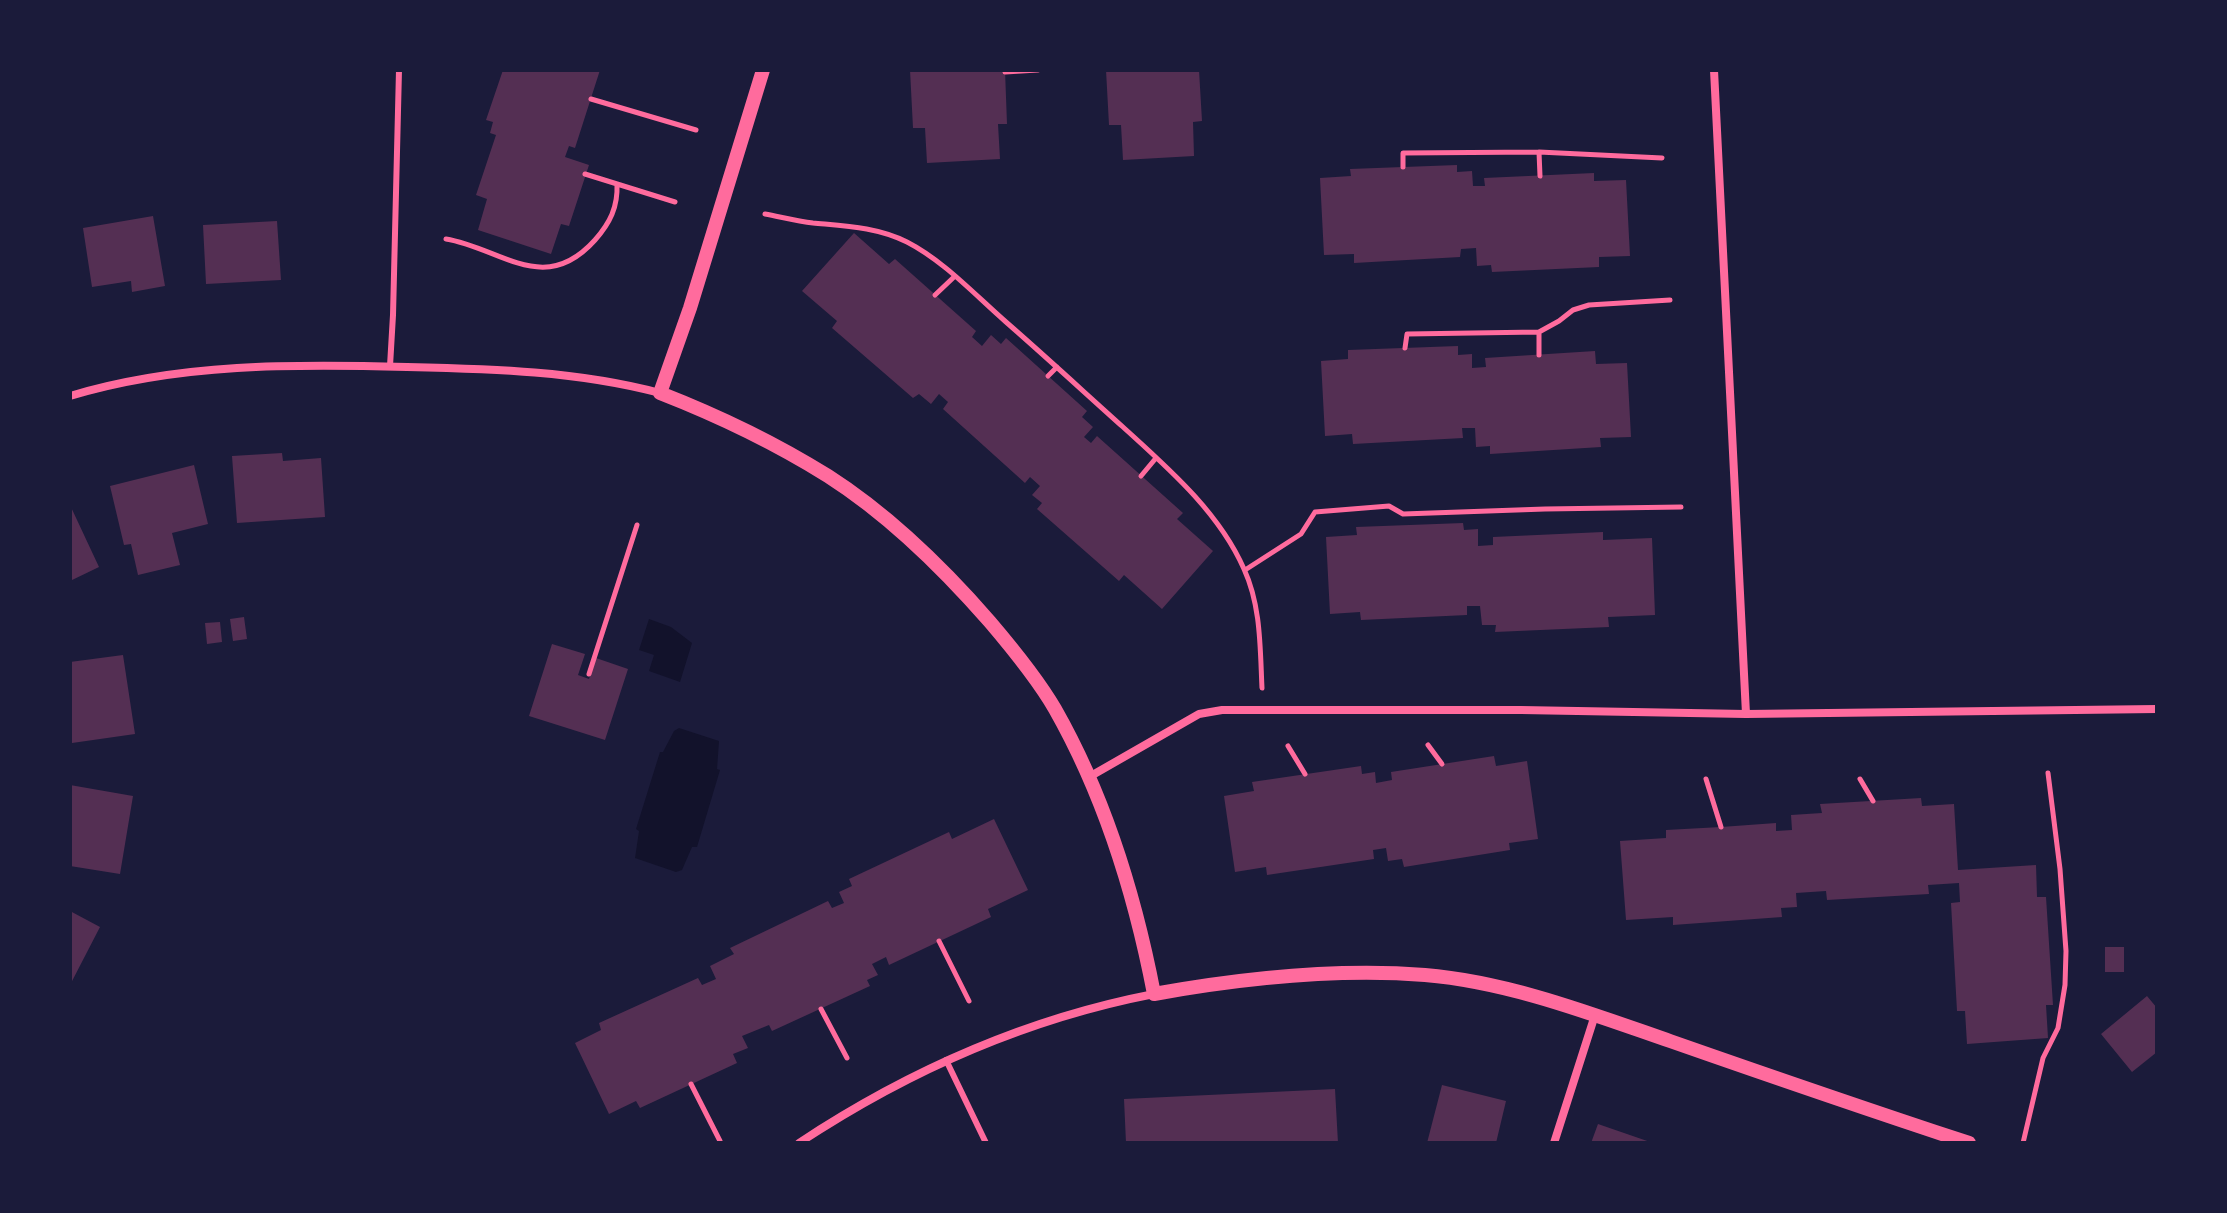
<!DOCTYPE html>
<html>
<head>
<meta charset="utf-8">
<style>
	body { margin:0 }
	#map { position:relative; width:2227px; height:1213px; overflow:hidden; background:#1b1b3a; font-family:Montserrat,sans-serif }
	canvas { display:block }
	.frame { position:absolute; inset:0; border:72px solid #1b1b3a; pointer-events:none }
</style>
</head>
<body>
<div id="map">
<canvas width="2227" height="1213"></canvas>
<div class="frame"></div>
</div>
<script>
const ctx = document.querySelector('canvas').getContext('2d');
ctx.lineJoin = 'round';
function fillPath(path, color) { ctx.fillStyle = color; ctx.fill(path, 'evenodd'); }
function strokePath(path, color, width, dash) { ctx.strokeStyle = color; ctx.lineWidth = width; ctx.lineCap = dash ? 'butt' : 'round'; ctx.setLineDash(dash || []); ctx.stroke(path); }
fillPath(new Path2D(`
	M649 619 671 627 692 643 680 682 649 671 654 655 639 650Z
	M679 728 719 741 717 769 720 770 697 847H692L682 870 676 872 635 858 639 831 636 829 660 752H663L674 731Z`), '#12122b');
fillPath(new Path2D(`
	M503 70H600L575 148 569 146 565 157 589 165 569 226 561 224 551 254 478 230 487 199 476 195 496 135 490 133 493 122 486 120Z
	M910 70H1005L1007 124H998L1000 159 927 163 925 128H913Z
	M1106 70H1199L1202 121 1193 122 1194 156 1123 160 1121 125H1109Z
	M1457 165V172L1472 171 1473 186H1485L1484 178 1594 173V181L1626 180 1630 256 1599 257V267L1492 272 1491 265 1477 266 1476 248 1461 249 1460 257 1354 263V254L1324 255 1320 178 1351 176 1350 169Z
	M153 216 165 286 132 292 131 281 92 287 83 228Z
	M277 221 281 280 206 284 203 225Z
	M854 233 889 264 895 259 976 331 972 337 982 346 991 335 1001 344 1006 338 1087 411 1082 417 1093 427 1084 437 1091 443 1097 436 1183 513 1177 519 1213 551 1162 609 1124 575 1119 581 1037 509 1042 503 1032 495 1040 486 1030 477 1025 483 943 409 948 402 939 394 931 404 919 394 913 398 832 328 837 321 802 291Z
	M1458 346V355L1472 354V368L1486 367 1485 358 1595 351 1596 364 1627 363 1631 437 1600 438 1601 447 1490 454V446L1476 447 1475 428H1462L1463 438 1353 444 1352 434 1325 436 1321 361 1348 359V350Z
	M282 453 283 461 321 458 325 517 237 523 232 456Z
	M194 465 208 524 172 533 180 565 138 575 131 544 124 545 110 486Z
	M70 505 99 567 70 581Z
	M1463 523 1464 530 1478 529V546L1493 545V537L1603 532V540L1652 538 1655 615 1608 617 1609 627 1495 632 1496 625H1482L1480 606H1467V615L1361 620 1360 612 1330 614 1326 537 1357 535 1356 527Z
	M244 617 247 639 233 641 230 619Z
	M220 622 222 642 207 644 205 623Z
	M552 644 585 654 578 675 589 679 596 658 628 669 605 740 529 716Z
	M123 655 135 734 72 743 70 730V662Z
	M1494 756 1496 766 1527 761 1538 839 1509 843 1510 850 1404 867 1402 859 1388 861 1386 848 1373 850 1374 859 1267 875 1266 867 1235 872 1224 796 1254 791 1252 782 1361 766 1362 774 1375 772 1376 783 1392 780 1391 772Z
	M70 785 133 796 120 874 70 866Z
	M1921 798 1922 806 1954 804 1958 870 2036 865 2037 897H2046L2053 1005H2046L2048 1038 1967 1044 1965 1011H1957L1951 903 1960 902 1959 883 1928 885 1929 894 1827 900 1826 891 1796 893 1797 907 1781 908 1782 917 1673 925V917L1626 920 1620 841 1666 838V830L1721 827 1776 823V831L1792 830 1791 815 1822 813 1820 804Z
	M994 819 1028 890 988 909 991 917 889 965 886 957 872 964 878 975 867 980 870 986 772 1031 769 1025 742 1036 748 1048 733 1054 737 1063 640 1108 636 1101 609 1114 575 1043 601 1030 599 1023 698 978 702 985 716 979 710 966 734 954 730 948 828 901 832 908 844 903 839 892 852 886 849 879 949 832 952 839Z
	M70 911 100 927 70 985Z
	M2105 947H2124V972H2105Z
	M2147 996 2157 1008V1052L2132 1072 2101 1034Z
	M1442 1085 1506 1101 1496 1143H1427Z
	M1335 1089 1338 1143H1126L1124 1099Z
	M1598 1124 1653 1143H1591Z`), '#542f53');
strokePath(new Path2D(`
	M1005 72 1038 70
	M591 99 696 130
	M1539 152 1540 176
	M1403 167V153L1539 152 1662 158
	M585 174 675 202
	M765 214C781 217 797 221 813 223 845 226 877 227 907 242 944 261 975 295 1006 322 1045 356 1084 392 1123 427 1168 468 1219 512 1244 569 1261 606 1260 647 1262 688
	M446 239C501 248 544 297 595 240 610 223 618 207 617 184
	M935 295 954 277
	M1539 332V355
	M1405 348 1407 334 1539 332 1559 321 1573 310 1589 305 1670 300
	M1048 376 1057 367
	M1141 476 1156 458
	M1245 570 1301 534 1315 512 1389 506 1403 514 1545 509 1681 507
	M589 674 637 525
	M1428 745 1442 764
	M1288 746 1305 774
	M1706 779 1721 827
	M1860 779 1873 801
	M939 941 969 1001
	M821 1009 847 1058
	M691 1084 720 1141
	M2023 1143 2043 1058 2058 1028 2065 985 2066 951 2060 869 2048 773`), '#ff6b9d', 5);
strokePath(new Path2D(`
	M390 366 393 315 399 70
	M946 1060 986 1143`), '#ff6b9d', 6);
strokePath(new Path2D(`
	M1714 70 1746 714
	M70 396C179 363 294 364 407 367 493 369 577 371 660 393
	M1089 777 1199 714 1222 710H1521L1746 714 2157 709
	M799 1143C908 1071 1025 1019 1154 994
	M1554 1143 1595 1015`), '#ff6b9d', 8);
strokePath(new Path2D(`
	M763 70 690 308 660 393C719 416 775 443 828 476 889 515 943 568 990 622 1013 649 1037 678 1055 709 1105 797 1135 895 1154 994 1243 978 1335 968 1425 975 1509 982 1592 1014 1670 1041 1770 1076 1869 1110 1969 1143`), '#ff6b9d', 14);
</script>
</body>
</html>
